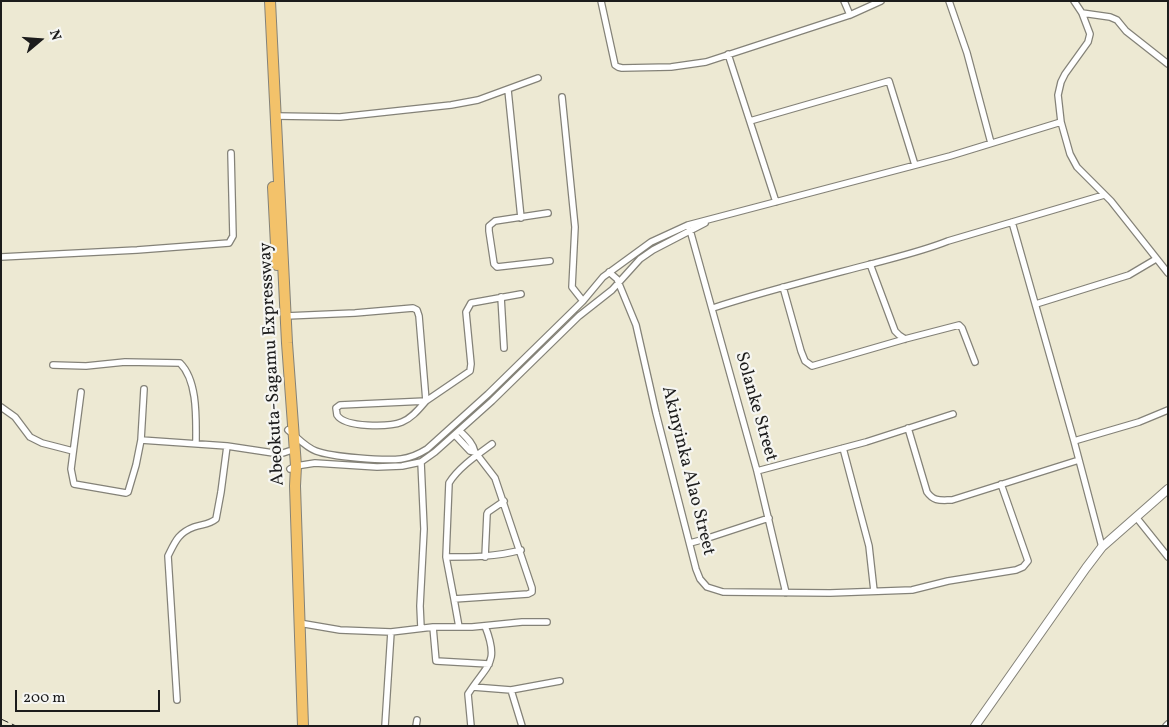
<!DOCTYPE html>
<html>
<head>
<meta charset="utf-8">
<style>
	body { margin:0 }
	#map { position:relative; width:1169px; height:727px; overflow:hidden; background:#ede9d3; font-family:Vollkorn,serif }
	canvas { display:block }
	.frame { position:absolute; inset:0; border:2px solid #1c1c1c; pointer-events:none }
	.north { position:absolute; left:15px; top:15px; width:50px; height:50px; -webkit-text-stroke:4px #f6f6f2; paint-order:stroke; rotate:72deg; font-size:14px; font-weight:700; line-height:20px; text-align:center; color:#1c1c1c }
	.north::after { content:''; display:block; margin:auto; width:18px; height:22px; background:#1c1c1c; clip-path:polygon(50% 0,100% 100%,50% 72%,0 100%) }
	.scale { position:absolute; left:15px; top:690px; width:145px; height:22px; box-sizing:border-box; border:2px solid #1c1c1c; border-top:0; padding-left:6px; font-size:15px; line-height:18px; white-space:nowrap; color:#1c1c1c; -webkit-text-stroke:4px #f6f6f2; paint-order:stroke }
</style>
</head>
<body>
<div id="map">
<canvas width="1169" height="727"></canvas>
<div class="frame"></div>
<div class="north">N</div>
<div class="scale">200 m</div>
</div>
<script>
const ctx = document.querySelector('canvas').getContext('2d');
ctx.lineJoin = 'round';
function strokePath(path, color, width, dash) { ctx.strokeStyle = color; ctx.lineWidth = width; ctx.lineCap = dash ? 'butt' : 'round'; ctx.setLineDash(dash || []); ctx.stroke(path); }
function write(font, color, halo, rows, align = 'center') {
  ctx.font = font + ' Vollkorn,serif'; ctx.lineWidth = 4.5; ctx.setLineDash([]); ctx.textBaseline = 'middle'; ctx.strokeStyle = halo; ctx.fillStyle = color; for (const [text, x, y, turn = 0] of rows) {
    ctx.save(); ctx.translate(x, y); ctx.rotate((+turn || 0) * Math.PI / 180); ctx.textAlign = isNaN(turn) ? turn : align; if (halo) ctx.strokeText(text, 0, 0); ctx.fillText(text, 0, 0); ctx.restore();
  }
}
const minor = new Path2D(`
	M601 1 615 65 618 67 622 68 671 67 706 62 850 15 844 1
	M949 1 967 53 991 143
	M1074 1 1082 13 1090 34 1088 42 1065 74 1061 82 1058 95 1061 122 1070 154 1077 167 1111 201 1168 273
	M1082 13 1110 17 1117 20 1126 31 1168 64
	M850 15 881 1
	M728 54 776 202
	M508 90 521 218
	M562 97 575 227 572 287 583 301
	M276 116 340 117 451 105 478 100 538 78
	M750 121 889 81 915 165
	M548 213 495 221 489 226V231L494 264 497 267 550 261
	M1012 222 1074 441 1102 547
	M690 230 757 471 786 593
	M1 257 137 250 229 243 233 236 231 153
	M870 264 895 331 899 335 905 339
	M609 272 617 279 636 325 656 413 696 569 700 579 707 587 723 592 830 593 912 590 948 581 1016 570 1023 567 1028 561 1001 484
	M783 287 801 351 805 361 812 366 905 339 959 325 962 328 975 362
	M501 297 504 348
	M1036 304 1129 275 1156 259
	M713 308C765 291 818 278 871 264 897 257 923 251 948 241L1104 195
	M286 316 355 313 413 308 417 310 419 316 426 401C419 409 412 418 402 422 389 427 345 428 337 415L336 408 340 405 426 401 470 371 471 364 466 312 471 303 521 294
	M53 365 86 366 125 362 180 363C198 381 196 419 196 443
	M81 392 71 469 74 484 126 493 128 492 136 465 141 440 227 446 280 454 289 451
	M1 407 15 417 30 437 42 443 73 451
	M908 428 927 492C934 502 941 500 952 500L1079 460
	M288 430C297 437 305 447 316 451 332 457 384 461 401 459 410 458 419 454 427 449L488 394 583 301 603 277 651 242 688 225 950 156 1061 122
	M455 435 470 451 475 452
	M141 440 144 389
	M1074 441 1139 422 1168 410
	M843 448 869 546 874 591
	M290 469 296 466 315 463 377 467 402 466 421 462 435 452 492 401 579 316 612 290 640 259 653 250 705 223
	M757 471 866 442 953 414
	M1136 517 1168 557
	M690 543 705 539 769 518
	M446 557C471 557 496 557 521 550
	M485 557 487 514 488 512 504 501
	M454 599 446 557 449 483C458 468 477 455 492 444
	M299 623 340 630 391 632 433 627H472L522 622H547
	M433 627 436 661 489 664
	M459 627 454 599 528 594 532 592V588L495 478 475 452C473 443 466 437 460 431
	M421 628 420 606 424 529 421 462
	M473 687 511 690 560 681
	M511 690 522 726
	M177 700 168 556C175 542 178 533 194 527 202 524 209 525 216 519L221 492 227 446
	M385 726 391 632
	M416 726 417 720
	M471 726 468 694C487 664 500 664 485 626
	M1166 726 1168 724`);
const tertiary = new Path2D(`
	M975 726 1086 568 1102 547 1168 489`);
const trunk = new Path2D(`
	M270 1 287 343 296 466 295 486 303 726
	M273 187 277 265`);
strokePath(minor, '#848278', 8);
strokePath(tertiary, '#848278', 10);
strokePath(trunk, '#848278', 12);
strokePath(minor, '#fff', 5.5);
strokePath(tertiary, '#fff', 8);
strokePath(trunk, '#f3c26a', 10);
strokePath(new Path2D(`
	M1 719 16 726`), '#1c1c1c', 1, [8, 4]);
write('18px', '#1c1c1c', '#f6f6f2', [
	["Abeokuta-Sagamu Expressway",273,364,-93],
	["Solanke Street",755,407,74],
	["Akinyinka Alao Street",687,471,76]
]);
</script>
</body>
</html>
